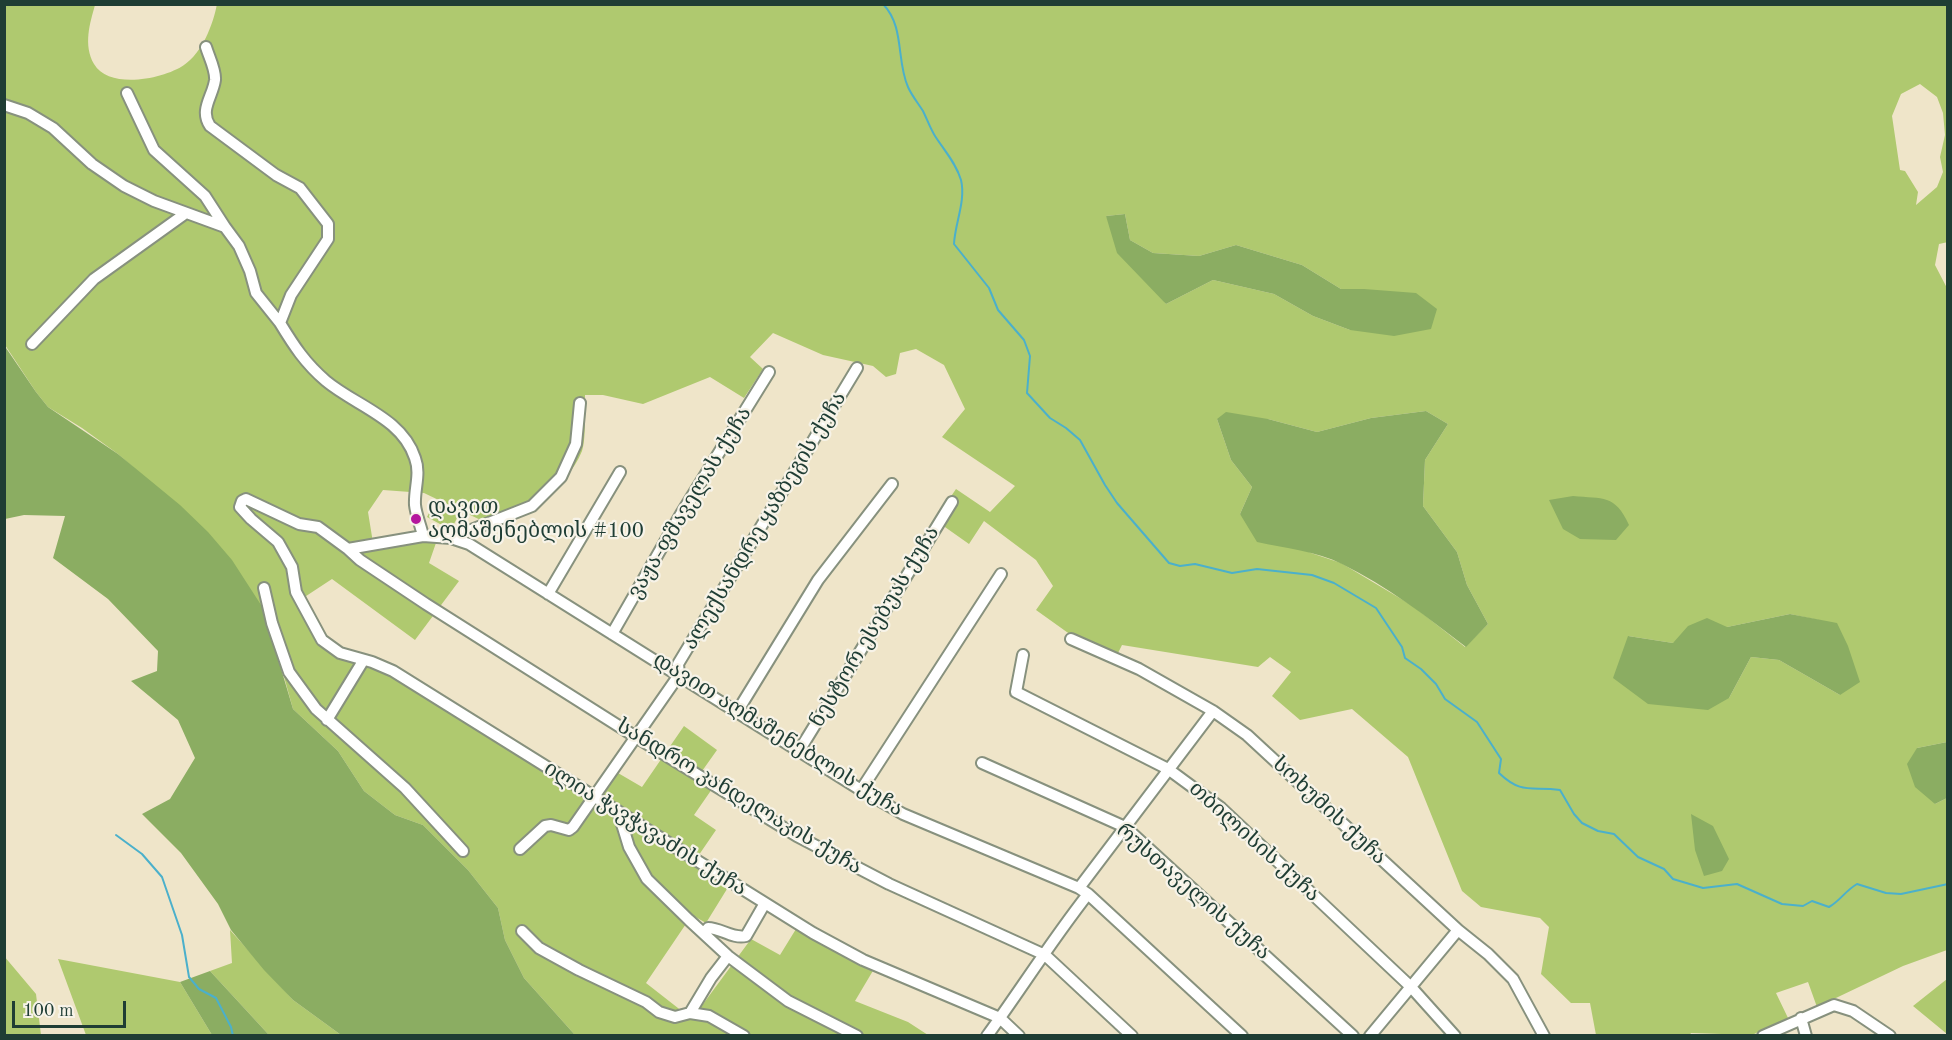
<!DOCTYPE html>
<html>
<head>
<meta charset="utf-8">
<style>
	body { margin:0 }
	#map { position:relative; width:1952px; height:1040px; overflow:hidden; background:#efe5c9; font-family:"Old Standard TT",serif }
	canvas { display:block }
	.frame { position:absolute; inset:0; border:6px solid #1f3d34; pointer-events:none }
	.scale { position:absolute; left:12px; top:1001px; width:114px; height:27px; box-sizing:border-box; border:3px solid #1f3d34; border-top:0; padding-left:8px; font-size:18px; line-height:21px; white-space:nowrap; color:#1f3d34; -webkit-text-stroke:4px #f7f3e8; paint-order:stroke }
</style>
</head>
<body>
<div id="map">
<canvas width="1952" height="1040"></canvas>
<div class="frame"></div>
<div class="scale">100 m</div>
</div>
<script>
const ctx = document.querySelector('canvas').getContext('2d');
ctx.lineJoin = 'round';
function fillPath(path, color) { ctx.fillStyle = color; ctx.fill(path, 'evenodd'); }
function strokePath(path, color, width, dash) { ctx.strokeStyle = color; ctx.lineWidth = width; ctx.lineCap = dash ? 'butt' : 'round'; ctx.setLineDash(dash || []); ctx.stroke(path); }
function write(font, color, halo, rows, align = 'center') {
  ctx.font = font + ' "Old Standard TT","Noto Serif Georgian",serif'; ctx.lineWidth = 4.5; ctx.setLineDash([]); ctx.textBaseline = 'middle'; ctx.strokeStyle = halo; ctx.fillStyle = color; for (const [text, x, y, turn = 0] of rows) {
    ctx.save(); ctx.translate(x, y); ctx.rotate((+turn || 0) * Math.PI / 180); ctx.textAlign = isNaN(turn) ? turn : align; if (halo) ctx.strokeText(text, 0, 0); ctx.fillText(text, 0, 0); ctx.restore();
  }
}
fillPath(new Path2D(`
	M217 4 1947 5 1948 242 1939 244 1935 265 1948 290 1947 742 1917 748 1935 804 1947 798V950L1903 966 1817 1007 1808 982 1776 993 1788 1018 1752 1035 1691 1033 1689 1036 1596 1035 1590 1003H1571L1541 974 1549 927 1540 918 1481 907 1462 891 1408 757 1352 709 1300 720 1272 696 1291 672 1270 657 1258 667 1122 645 1117 655 1071 635 1036 610 1053 586 1036 560 984 521 969 544 935 520 956 489 990 512 1015 486 942 437 965 409 944 365 916 349 900 353 896 374 886 377 873 366 823 355 773 333 750 357 763 369 744 398 710 377 643 404 603 395H585C585 408 586 441 582 451 566 491 524 507 487 523L424 493 383 490 368 512 374 549 422 538 437 540 429 563 459 581 415 640 332 579 297 602 320 644 354 663 385 671 597 805 618 773 642 787 684 726 717 750 695 781 712 789 694 815 716 830 692 865 727 889 706 923 692 915 646 983 692 1019 751 939 780 955 796 929 831 949 874 969 855 1001 908 1022 928 1035H575L524 978 505 940 498 908 468 870 423 825 395 815 364 791 338 751 293 709 278 655 133 467 118 454 82 428 48 407 36 392 5 345V5H95C90 23 83 45 94 64 109 90 164 79 184 65 202 53 213 25 217 4ZM1920 84 1937 97 1943 113 1945 135 1940 157 1943 172 1937 187 1916 205 1918 192 1905 171 1900 170 1892 116 1901 94ZM1125 214 1130 240 1153 253 1199 256 1236 245 1302 265 1341 289H1364L1350 330 1313 316 1274 294 1213 280 1166 304 1106 216ZM1426 411 1448 424 1425 460 1423 506 1457 552 1467 585 1488 624 1465 647 1413 606 1341 563 1311 553 1240 514 1252 487 1231 460 1217 419H1268L1317 432 1371 418ZM1790 614 1837 624 1840 695 1779 660 1751 657 1729 698 1628 636 1673 643 1727 627Z
	M434 503 458 516 451 530 427 517Z
	M230 930 293 1000 341 1035H269L210 971 232 963Z
	M4 956 36 994 41 1035H5Z
	M58 959 180 982 212 1035H86Z
	M1947 979V1034L1913 1006Z`), '#afc96f');
fillPath(new Path2D(`
	M1125 214 1130 240 1153 253 1199 256 1236 245 1302 265 1341 289H1364L1416 293 1437 309 1431 329 1394 336 1350 330 1313 316 1274 294 1213 280 1166 304 1117 253 1106 216Z
	M4 345 36 392 48 407 118 454 180 505 208 532 232 560 263 608 293 709 338 751 364 791 395 815 423 825 468 870 498 908 505 940 524 978 575 1035H341L293 1000 264 970 231 930 218 904 181 853 142 814 170 799 195 758 178 720 131 681 157 671 158 651 108 599 53 558 65 516 24 515 5 519Z
	M1426 411 1448 424 1425 460 1423 506 1457 552 1467 585 1488 624 1466 647C1427 617 1387 586 1342 564 1316 551 1285 548 1257 542L1240 514 1252 487 1231 460 1217 419 1226 412 1268 419 1317 432 1371 418Z
	M1573 496C1603 499 1615 494 1629 525L1616 540 1580 539 1563 529 1549 500Z
	M1790 614 1837 623 1848 646 1860 682 1840 695 1779 660 1751 657 1729 698 1708 710 1648 704 1613 678 1628 636 1673 643 1688 626 1707 618 1727 627Z
	M1947 742V798L1935 804 1915 787 1907 764 1917 748Z
	M1691 814 1713 826 1729 859 1722 871 1704 876 1695 850Z
	M210 971 269 1035H212L180 982Z`), '#8bad62');
strokePath(new Path2D(`
	M883 4C905 27 896 60 908 87 912 96 918 103 923 111 927 119 930 128 935 136 944 150 956 163 961 180 966 201 955 223 954 244L989 288 998 310 1024 340 1030 356 1027 393 1050 418 1066 428 1080 440 1105 485 1117 503 1169 563 1180 566 1195 564 1232 573 1257 569 1312 575 1334 583 1376 608 1402 647 1405 658 1421 669 1436 684 1445 699 1477 722 1501 759 1499 773C1522 795 1531 786 1560 790L1574 814 1582 823 1598 831 1614 834 1638 857 1664 869 1673 879 1703 888 1737 884 1782 904 1803 906 1812 901 1829 907C1840 901 1845 891 1857 884L1886 893 1901 894 1948 884
	M116 835 142 854 162 877 182 935 189 977 199 989 216 998 231 1027 233 1036`), '#4bb0cb', 2);
const minor = new Path2D(`
	M206 47C209 57 216 70 215 80 213 96 199 110 210 126L276 175 300 188 328 224V239L291 295 280 323C294 346 305 363 326 381 356 406 402 418 415 458 421 474 414 489 415 505 416 515 421 526 423 536
	M127 93 154 150 205 196 225 227
	M4 105 28 113 53 128 92 164 124 186 154 201 225 227 239 246 250 271 256 293 280 323
	M32 344 94 279 186 213
	M451 538 532 506 561 477 576 444 580 403
	M348 549 423 536 451 538 469 544 861 790 903 814 1079 888 1088 894 1242 1036
	M264 588 272 623 289 672 316 709 405 788 463 851
	M548 594 620 472
	M612 634 681 514 769 372
	M1071 639 1139 669 1213 711 1247 735 1458 930 1370 1036
	M1023 655 1016 692 1168 769 1221 808 1411 987 1455 1036
	M737 712 818 580 892 484
	M327 720 363 661
	M799 751 952 502
	M982 763 1125 827 1353 1036
	M861 790 1001 574
	M618 811 629 847 647 879 689 920 728 956 788 1001 857 1036
	M520 849 545 826 551 825 569 830 573 827 679 675 678 664 857 368
	M1079 888 1213 711
	M1458 930 1488 954 1513 979 1544 1036
	M522 931 539 948 579 970 646 1002 659 1012 675 1017 690 1013 709 1016 744 1036
	M704 933 708 928C721 928 732 939 746 936L765 903
	M690 1013 711 978 728 956
	M1801 1018 1806 1036
	M987 1036C1021 989 1052 940 1088 894
	M1019 1036 1000 1018 863 960 813 933 393 671 372 662 340 653 322 640 296 592 292 567 278 542 251 519 240 507 242 501 246 499 299 524 318 527 348 549 360 560 426 604 636 737 797 836 889 884 1045 955 1132 1036
	M1763 1036 1834 1005 1853 1011 1890 1036`);
strokePath(minor, '#87917e', 14);
strokePath(minor, '#fff', 10);
for (const [x, y, r, color] of [
	[416,519,6,"#b5179e"]
]) { const dot = new Path2D(); dot.arc(x, y, r, 0, 2 * Math.PI); ctx.fillStyle = color; ctx.fill(dot); strokePath(dot, '#f7f3e8', 2); }
write('21px', '#1f3d34', '#f7f3e8', [
	["ვაჟა-ფშაველას ქუჩა",690,503,-59],
	["ალექსანდრე ყაზბეგის ქუჩა",765,521,-59],
	["ნესტორ ესებუას ქუჩა",875,627,-59],
	["დავით აღმაშენებლის ქუჩა",778,735,32],
	["სანდრო კანდელაკის ქუჩა",739,797,31],
	["სოხუმის ქუჩა",1329,811,43],
	["ილია ჭავჭავაძის ქუჩა",645,829,32],
	["თბილისის ქუჩა",1254,842,42],
	["რუსთაველის ქუჩა",1193,892,41]
]);
write('21px', '#1f3d34', '#f7f3e8', [
	["დავით",428,507],
	["აღმაშენებლის #100",428,531]
], 'left');
</script>
</body>
</html>
